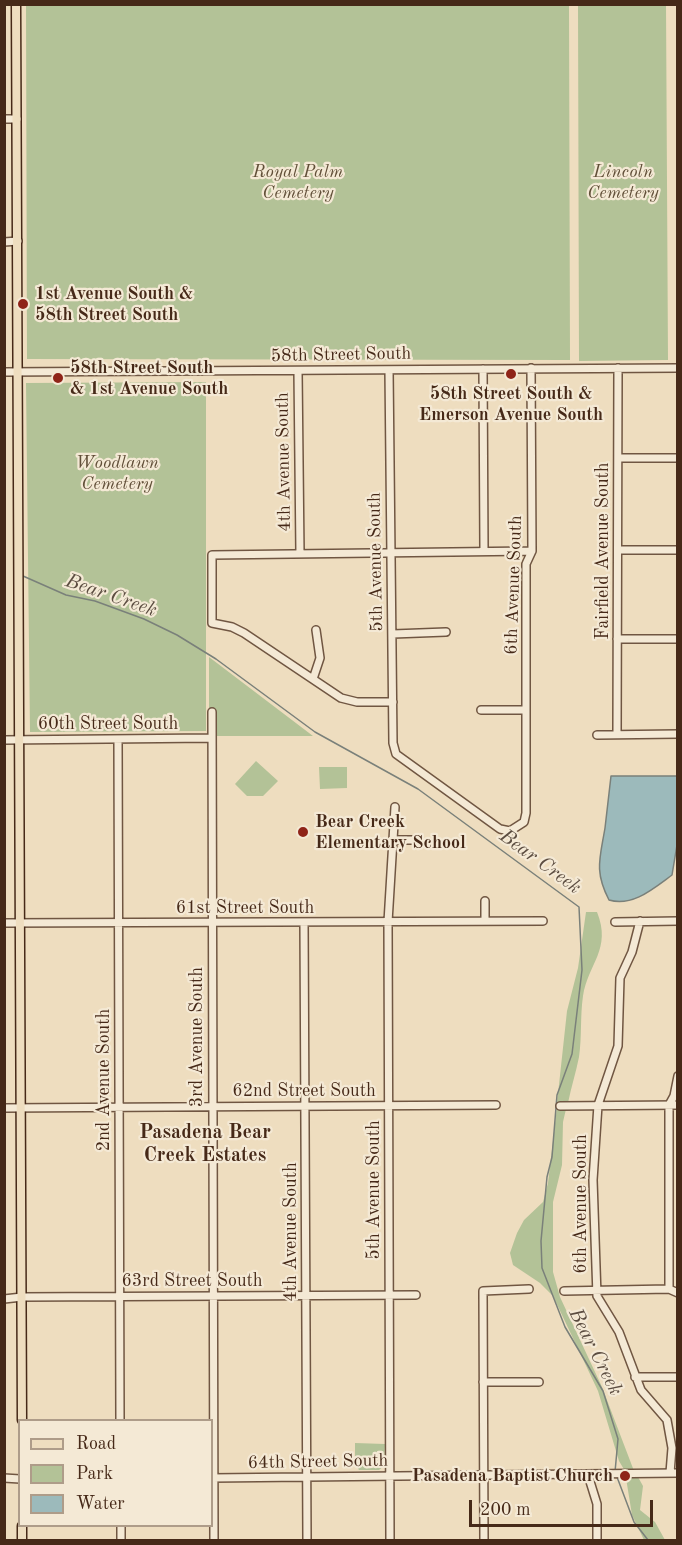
<!DOCTYPE html>
<html>
<head>
<meta charset="utf-8">
<style>
	body { margin:0 }
	#map { position:relative; width:682px; height:1545px; overflow:hidden; background:#eeddbf; font-family:"Old Standard TT",serif }
	canvas { display:block }
	.frame { position:absolute; inset:0; border:6px solid #462918; pointer-events:none }
	.legend { position:absolute; left:18px; top:1419px; width:195px; height:108px; box-sizing:border-box; background:#f4e9d5; border:2px solid #ae9c89; margin:0; padding:8px 10px; list-style:none; font-size:18px; color:#462918 }
	.legend li { display:flex; align-items:center; gap:12px; height:30px }
	.legend b { width:30px; border:2px solid #ae9c89 }
	.scale { position:absolute; left:469px; top:1500px; width:184px; height:27px; box-sizing:border-box; border:3px solid #462918; border-top:0; padding-left:8px; font-size:18px; line-height:21px; white-space:nowrap; color:#462918; -webkit-text-stroke:4px #f4e9d5; paint-order:stroke }
</style>
</head>
<body>
<div id="map">
<canvas width="682" height="1545"></canvas>
<div class="frame"></div>
<ul class="legend">
<li><b style="height:8px;background:#eeddbf"></b>Road</li>
<li><b style="height:16px;background:#b3c297"></b>Park</li>
<li><b style="height:16px;background:#9cbabb"></b>Water</li>
</ul>
<div class="scale">200 m</div>
</div>
<script>
const ctx = document.querySelector('canvas').getContext('2d');
ctx.lineJoin = 'round';
function fillPath(path, color) { ctx.fillStyle = color; ctx.fill(path, 'evenodd'); }
function strokePath(path, color, width, dash) { ctx.strokeStyle = color; ctx.lineWidth = width; ctx.lineCap = dash ? 'butt' : 'round'; ctx.setLineDash(dash || []); ctx.stroke(path); }
function write(font, color, halo, rows, align = 'center') {
  ctx.font = font + ' "Old Standard TT",serif'; ctx.lineWidth = 4.5; ctx.setLineDash([]); ctx.textBaseline = 'middle'; ctx.strokeStyle = halo; ctx.fillStyle = color; for (const [text, x, y, turn = 0] of rows) {
    ctx.save(); ctx.translate(x, y); ctx.rotate((+turn || 0) * Math.PI / 180); ctx.textAlign = isNaN(turn) ? turn : align; if (halo) ctx.strokeText(text, 0, 0); ctx.fillText(text, 0, 0); ctx.restore();
  }
}
fillPath(new Path2D(`
	M26 5H569L570 360 27 359Z
	M578 5H666L668 360 579 361Z
	M206 382V731L30 732 26 383Z
	M209 657 313 736H215V710L209 709Z
	M256 761 278 781 263 796H247L235 784Z
	M319 767H347V788L320 789Z
	M586 912H597C612 949 588 964 583 996 580 1017 582 1037 579 1057 576 1072 571 1088 568 1103H557L567 1011 578 968Z
	M557 1107V1109H566L563 1122 562 1165 553 1202V1272L560 1297 602 1387 634 1471H625L619 1461 598 1391 553 1296 540 1283 513 1265 510 1253 517 1233 524 1220 543 1202 548 1183Z
	M355 1443 385 1444 384 1466 379 1470H359L355 1464Z
	M638 1477 643 1486 640 1510 655 1522 665 1540H644L632 1515 626 1478Z`), '#b3c297');
const water = new Path2D(`
	M611 776H677L678 839 672 875C654 888 633 907 609 900 594 871 600 858 605 828 607 810 609 793 611 776Z`);
fillPath(water, '#9cbabb');
strokePath(water, '#7a807a', 1.5);
strokePath(new Path2D(`
	M23 576 66 595 95 601 144 619 177 635 216 659 315 732 418 789 579 907 582 970 572 1054 557 1095 552 1157 547 1177 541 1241 542 1268 565 1327 603 1391 618 1439 615 1472
	M617 1477 634 1522 648 1540`), '#7a807a', 1.5);
const minor = new Path2D(`
	M4 119H17
	M4 242 18 241
	M483 369 484 551
	M389 370 393 743 396 754 500 829 510 831 524 822 526 813V564L532 551 531 368
	M298 371 300 554
	M4 372 678 368
	M618 458H678
	M618 550H678
	M393 634 446 632
	M617 639H678
	M313 679 320 658 316 630
	M393 702H357L341 698 244 633 232 627 212 623V555L532 551
	M481 710H526
	M212 712 214 1540
	M617 734 618 368
	M597 735 678 734
	M118 739 120 1420
	M4 740 211 738
	M395 840H414
	M485 901V921
	M640 921 632 952 620 978 618 1046 598 1105 593 1180 597 1296 619 1332 641 1390 667 1420 672 1448 670 1473
	M304 922 307 1540
	M615 922 678 921
	M4 923 543 921
	M560 1106 678 1105
	M4 1108 496 1105
	M669 1289V1105L674 1096 678 1076
	M564 1291 669 1289 678 1293
	M4 1299 22 1297 416 1295
	M635 1377H678
	M483 1382H539
	M588 1475 597 1504V1540
	M4 1478 20 1479
	M212 1478 678 1473
	M121 1526V1540
	M390 1540 388 922 395 807
	M484 1540 483 1291 529 1289`);
const major = new Path2D(`
	M16 4 22 1420
	M22 1540V1526`);
strokePath(minor, '#705642', 10);
strokePath(major, '#462918', 11);
strokePath(minor, '#f4e9d5', 7);
strokePath(major, '#eeddbf', 8);
for (const [x, y, r, color] of [
	[23,304,6,"#8f2418"],
	[511,374,6,"#8f2418"],
	[58,378,6,"#8f2418"],
	[303,832,6,"#8f2418"],
	[625,1476,6,"#8f2418"]
]) { const dot = new Path2D(); dot.arc(x, y, r, 0, 2 * Math.PI); ctx.fillStyle = color; ctx.fill(dot); strokePath(dot, '#f4e9d5', 2); }
write('italic 18px', '#614f38', '#f4e9d5', [
	["Royal Palm",298,172],
	["Cemetery",298,193],
	["Lincoln",623,172],
	["Cemetery",623,193],
	["Woodlawn",117,463],
	["Cemetery",117,484]
]);
write('bold 18px', '#462918', '#f4e9d5', [
	["1st Avenue South &",35,294],
	["58th Street South",35,315],
	["58th Street South",70,368],
	["& 1st Avenue South",70,389],
	["58th Street South &",511,394,"center"],
	["Emerson Avenue South",511,415,"center"],
	["Bear Creek",315,822],
	["Elementary School",315,843],
	["Pasadena Baptist Church",613,1476,"right"]
], 'left');
write('18px', '#462918', '#f4e9d5', [
	["58th Street South",341,355,-1],
	["4th Avenue South",284,462,-91],
	["Fairfield Avenue South",603,551,-90],
	["5th Avenue South",376,562,-91],
	["6th Avenue South",514,585,-88],
	["60th Street South",108,724],
	["61st Street South",245,908],
	["3rd Avenue South",197,1037,-90],
	["2nd Avenue South",104,1080,-90],
	["62nd Street South",304,1091],
	["5th Avenue South",374,1190,-90],
	["6th Avenue South",581,1204,-90],
	["4th Avenue South",291,1232,-90],
	["63rd Street South",192,1281],
	["64th Street South",318,1462,-1]
]);
write('italic 20px', '#5c4d41', '#f4e9d5', [
	["Bear Creek",111,596,19],
	["Bear Creek",540,862,36],
	["Bear Creek",595,1352,63]
]);
write('bold 20px', '#462918', '#f4e9d5', [
	["Pasadena Bear",205,1133],
	["Creek Estates",205,1156]
]);
</script>
</body>
</html>
